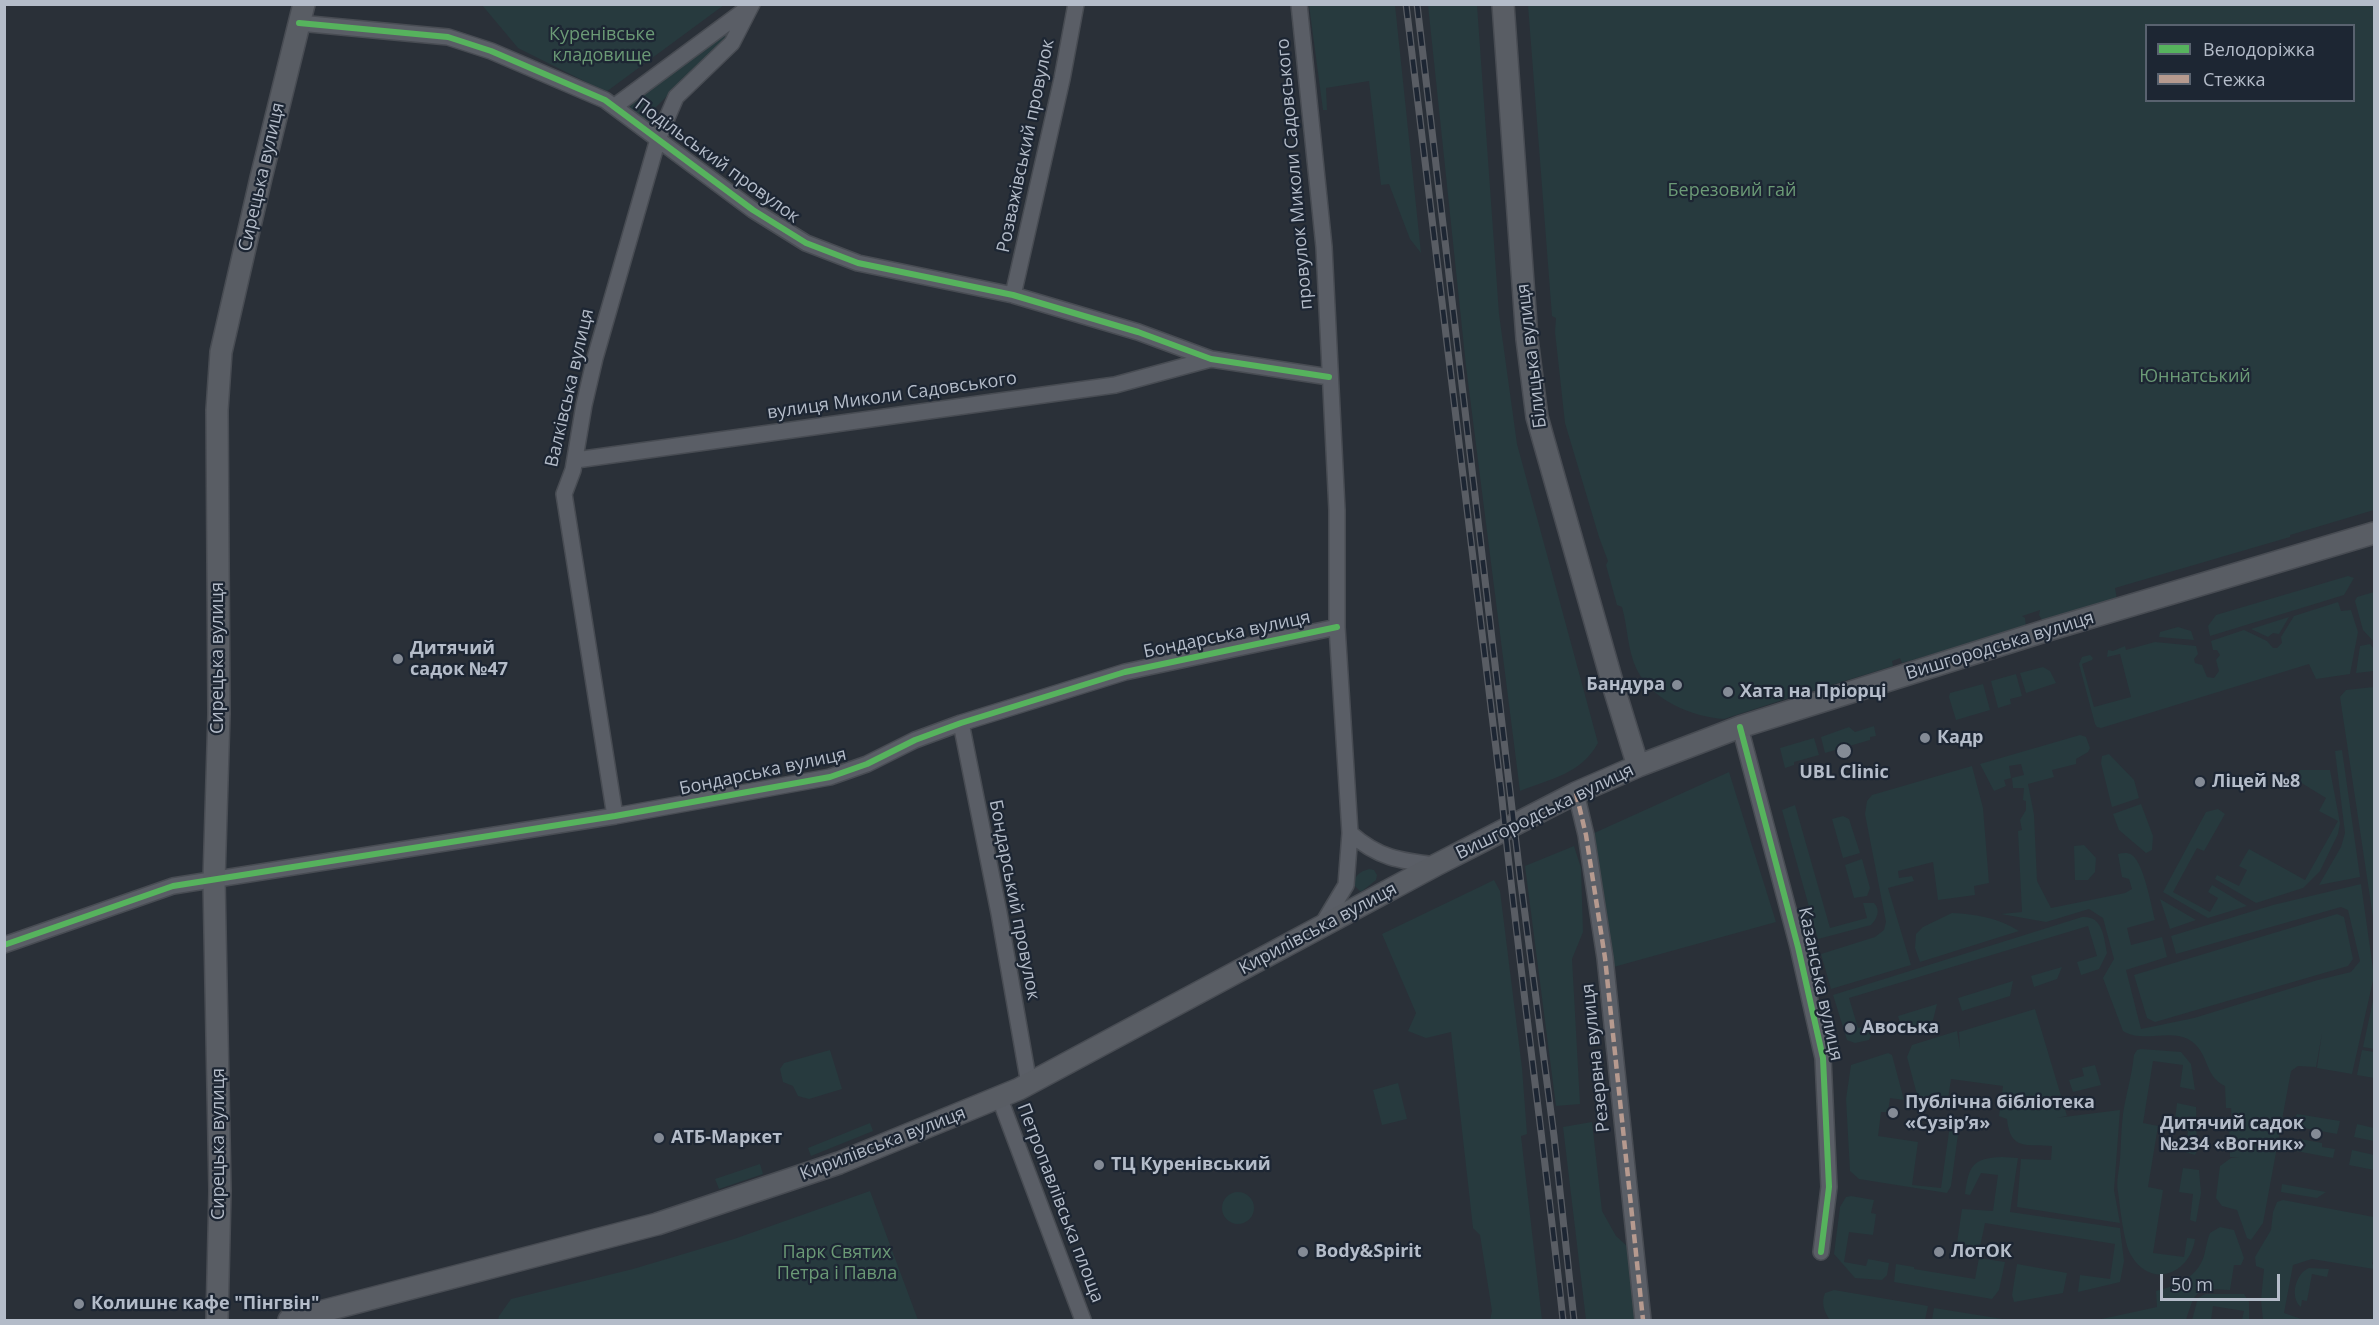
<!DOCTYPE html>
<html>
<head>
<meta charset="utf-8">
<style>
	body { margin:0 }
	#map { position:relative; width:2379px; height:1325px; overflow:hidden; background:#2a3038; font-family:"Open Sans",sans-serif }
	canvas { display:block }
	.frame { position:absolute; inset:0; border:6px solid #b4bcc9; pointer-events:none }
	.legend { position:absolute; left:2145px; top:24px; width:210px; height:78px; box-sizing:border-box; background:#1d2633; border:2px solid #59626f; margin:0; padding:8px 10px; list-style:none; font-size:18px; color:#b4bcc9 }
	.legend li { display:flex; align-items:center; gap:12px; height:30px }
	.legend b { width:30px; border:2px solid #59626f }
	.scale { position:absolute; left:2160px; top:1274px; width:120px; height:27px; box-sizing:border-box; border:3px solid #b4bcc9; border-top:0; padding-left:8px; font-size:18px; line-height:21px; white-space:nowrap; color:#b4bcc9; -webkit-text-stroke:4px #1d2633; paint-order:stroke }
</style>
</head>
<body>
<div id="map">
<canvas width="2379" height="1325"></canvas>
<div class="frame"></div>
<ul class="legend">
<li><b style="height:8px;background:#56b35d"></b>Велодоріжка</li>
<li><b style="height:8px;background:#b69a8f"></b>Стежка</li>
</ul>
<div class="scale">50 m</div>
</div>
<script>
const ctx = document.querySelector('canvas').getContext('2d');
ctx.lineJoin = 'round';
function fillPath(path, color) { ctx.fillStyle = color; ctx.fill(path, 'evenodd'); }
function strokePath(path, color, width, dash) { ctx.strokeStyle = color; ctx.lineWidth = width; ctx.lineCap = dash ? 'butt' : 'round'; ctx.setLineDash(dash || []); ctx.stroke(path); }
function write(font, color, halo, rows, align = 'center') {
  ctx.font = font + ' "Open Sans",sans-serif'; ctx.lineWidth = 4.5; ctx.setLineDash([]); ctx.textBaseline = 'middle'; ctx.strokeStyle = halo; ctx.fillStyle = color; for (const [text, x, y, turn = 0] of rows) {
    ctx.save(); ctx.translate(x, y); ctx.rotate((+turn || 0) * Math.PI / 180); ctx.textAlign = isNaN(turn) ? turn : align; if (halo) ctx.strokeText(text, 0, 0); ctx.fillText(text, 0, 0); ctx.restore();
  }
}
fillPath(new Path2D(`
	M482 5H724L606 92 518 48Z
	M1309 5H1395L1421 253 1410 239 1389 184 1381 185 1369 81 1326 88 1327 110H1323Z
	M1428 5H1477L1499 314 1517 444 1598 743C1581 774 1550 779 1520 791L1466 366Z
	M1528 5H2374V510L2290 535V537L2115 588 2117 599 2044 623 2039 615 2040 610 2022 616 2025 618 2026 627 1902 663 1900 658 1892 661 1893 666 1809 692 1808 689 1800 692 1798 695 1724 719C1692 717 1652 700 1637 670 1627 649 1628 628 1622 607L1617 605 1606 565 1608 561 1599 537 1565 423 1555 332 1556 318 1552 316ZM2146 26H2354V100H2146Z
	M726 30 729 34 655 108 660 121 656 128 648 129 628 110 629 102Z
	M2348 576 2354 578 2344 595 2210 636 2208 626 2216 615Z
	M2374 592V642L2363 630 2355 601 2357 597Z
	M2338 602 2341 611 2351 610 2358 632 2350 674 2316 679 2309 664 2101 728 2097 727 2095 724 2079 664 2082 657 2090 655 2093 658 2092 660 2082 664 2094 707 2131 697 2120 654 2107 657 2108 650 2113 651 2125 646 2126 650 2155 642 2196 646 2198 654 2194 659 2195 663 2202 665 2207 677 2214 678 2219 671 2216 660 2220 655 2217 650H2213L2211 641 2244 630 2267 641 2273 648H2277L2282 643 2281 637 2294 616Z
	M2289 617 2279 634 2273 633 2268 637 2251 629Z
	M2178 627 2191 631 2194 640 2159 637 2160 632Z
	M2370 644 2374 649V671L2356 673 2360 646Z
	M2043 667 2050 671 2056 683 2026 693 2020 673Z
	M2016 674 2022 696 2010 699 2011 704 1998 708 1991 681Z
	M1983 684 1990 710 1956 720 1949 697 1950 693Z
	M2374 687V924L2340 697 2346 690Z
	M1874 726 1876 736 1870 737V740L1825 753 1821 737 1849 727 1855 732Z
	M2080 735 2086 737 2090 748 2088 752 2076 759V764L2052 770 2054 777 2028 784 2034 815 2037 881 2051 908 2125 893 2132 889 2129 879 2122 877 2118 854C2123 853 2127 852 2132 855 2144 864 2151 905 2155 920L2127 928 2131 945 2162 937 2167 957 2126 970 2141 1029 2194 1018 2318 980 2351 972 2360 961 2348 910 2341 907 2176 954 2171 936 2273 905 2361 884 2374 976 2352 1074 2317 1068 2322 1033 2316 1067 2298 1066 2291 1071 2263 1223 2251 1240 2247 1238 2237 1210 2222 1206 2216 1198 2220 1166 2231 1158 2239 1157H2230L2229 1122 2232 1121 2231 1108H2226L2225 1086C2203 1076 2210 1051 2188 1039 2169 1029 2142 1043 2123 1031L2103 978 2114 959 2103 918 2089 909 2046 922 2001 914 2022 912 2018 831 2022 830 2020 820 2026 810V801L2023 800 2024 788H2013L2012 778 2024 775 2021 764 2009 766 2011 778 2004 780 2006 786 1994 791 1980 764Z
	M1814 738 1819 755 1794 762V765L1785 768 1780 748Z
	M2342 750 2360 877 2319 885 2341 847 2345 833 2335 751Z
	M2109 754 2134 780 2139 798 2112 807 2101 763 2102 756Z
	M1972 766 1983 808 1989 883 1974 886 1975 895 1938 900 1933 862 1898 871 1899 878 1912 876 1914 881 1888 888 1911 965 1831 989 1821 954 1875 937 1884 930 1886 922 1865 814 1867 801 1872 795Z
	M2300 770H2330L2340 823 2338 834 2320 871 2303 888 2256 903 2215 879 2217 875 2239 886 2247 870 2239 866 2249 849 2305 880 2338 821 2319 811 2326 798 2295 779Z
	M1729 772 1776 922 1610 968 1592 834Z
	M2141 804 2153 836 2152 850 2146 853 2119 830 2113 814Z
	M1795 805 1830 928 1867 918 1863 903H1874C1881 910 1877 919 1871 925L1818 939 1782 810Z
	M2218 809 2225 814 2204 851 2197 848 2173 892 2210 912 2218 898 2208 892 2212 885 2247 906 2208 918 2163 892 2206 812Z
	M1843 816 1849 819 1860 853 1843 858 1832 819Z
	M2084 845 2096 858 2095 872 2088 880H2075L2074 846Z
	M1574 846 1581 868 1583 932 1572 959 1580 1104 1556 1106 1525 866Z
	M1862 859 1870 888 1867 896 1854 898 1845 865Z
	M1369 869 1374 870 1377 875 1376 880 1361 892 1353 884C1356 875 1359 872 1369 869Z
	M1494 880 1500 891 1522 1068 1527 1134 1521 1136 1542 1320H1490L1492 1311 1480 1235 1473 1228 1451 1032 1426 1038 1408 1031 1416 1013 1382 934Z
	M2160 899 2196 920 2170 929Z
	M1952 913C1976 914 1998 918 2019 931L1920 962 1915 948 1916 934 1923 927Z
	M2337 914 2344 917 2353 959 2348 966 2155 1022 2147 1018 2134 975Z
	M2082 917C2103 915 2104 938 2107 953L2099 969 2081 975 2077 962 2097 956 2088 926 1849 998 1858 1028 1877 1023 1869 1040 1855 1043 1847 1040 1833 995Z
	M2062 967 2057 979 2034 987 2031 976Z
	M2013 981 2010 996 1962 1011 1958 998Z
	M2374 996V1049L2363 1047Z
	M1937 1004 1933 1020 1902 1030 1898 1016Z
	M2035 1009 2067 1116 2056 1118 2120 1110 2114 1190 2120 1223 2017 1207 2021 1159 2051 1160 2052 1146C2027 1144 2010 1151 2007 1119L1999 1116 2003 1086 1951 1079 1947 1106 1919 1102 1907 1057 1912 1045 1957 1031 1960 1049 1959 1032Z
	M2141 1049 2181 1052 2191 1064 2195 1090 2180 1087 2183 1065 2153 1061 2143 1123 2158 1126 2148 1187 2163 1190 2153 1253 2184 1257 2187 1238 2195 1239C2190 1275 2150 1289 2131 1255 2124 1245 2120 1206 2118 1192 2116 1182 2119 1170 2120 1160 2121 1145 2121 1129 2123 1114 2126 1094 2132 1075 2134 1055L2137 1050Z
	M830 1050 842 1089 809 1099 798 1096 793 1086 783 1082 780 1069 784 1063Z
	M2362 1050 2374 1052V1078L2357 1075Z
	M1888 1053 1892 1055 1904 1100 1890 1098 1888 1112H1881L1878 1136 1918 1142 1912 1185 1941 1188 1950 1125 1959 1127 1951 1186 1947 1193 1859 1179 1850 1171 1846 1099 1851 1065Z
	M2095 1065 2101 1085 2073 1092 2069 1080 2084 1076 2082 1068Z
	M1398 1083 1407 1119 1382 1125 1373 1090Z
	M2177 1103 2196 1107 2197 1151 2195 1155 2185 1152 2188 1131 2174 1128Z
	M2297 1114 2340 1121 2337 1134 2298 1127 2293 1122Z
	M1592 1122 1602 1211 1616 1236 1627 1246 1636 1320H1586L1563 1127Z
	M870 1123 873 1131 811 1156 808 1148Z
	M2357 1124 2374 1128V1141L2354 1137Z
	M2300 1139 2322 1143V1147L2335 1149 2333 1158 2291 1150 2288 1146 2290 1142Z
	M2352 1150 2374 1155V1170L2349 1165Z
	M2002 1157 2018 1158 2010 1212 2120 1228 2124 1261 2120 1282 2078 1292 2080 1275 2110 1279 2115 1244 1985 1223 1980 1247 1957 1243 1962 1209 1993 1211 1998 1175 1981 1173 1970 1195 1965 1194C1969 1166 1972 1158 2002 1157Z
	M760 1164 763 1174 719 1189 715 1179Z
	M2183 1168 2199 1170 2201 1193 2196 1222 2190 1220 2193 1194 2179 1192Z
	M2282 1184 2326 1192 2317 1198 2281 1192Z
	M870 1191 918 1320H498L499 1316 511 1299 633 1269 734 1239Z
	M1222 1208a16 16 0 1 1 32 0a16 16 0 1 1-32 0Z
	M1851 1196 1874 1200 1871 1213 1876 1214 1873 1235 1849 1232 1844 1262 1866 1266 1868 1259 1889 1263 1887 1275 1882 1280 1855 1278 1834 1254 1840 1207 1846 1197Z
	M2283 1200 2374 1217V1254L2372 1264 2374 1265V1269L2312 1259 2293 1265 2284 1313 2304 1320H2263L2261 1300 2264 1269 2256 1266 2255 1257 2271 1230 2273 1212 2277 1202Z
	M2220 1227 2234 1230 2244 1258 2241 1265H2234L2230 1290C2197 1288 2196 1288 2186 1320H2097L2157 1307 2156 1291C2176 1286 2197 1278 2204 1256 2206 1248 2207 1240 2210 1233Z
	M1979 1258 2005 1262 1999 1290 1992 1299 1894 1282 1896 1264 1914 1267V1269L1975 1279Z
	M2017 1264 2067 1273 2063 1293 2014 1302 2012 1295Z
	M2309 1268 2329 1269 2327 1277 2312 1274 2307 1301 2302 1300 2301 1307C2289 1297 2296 1273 2309 1268Z
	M1834 1290 1928 1306 1925 1320H1830C1824 1312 1821 1303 1825 1293Z
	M2205 1294H2244L2249 1302V1320H2242L2244 1311 2213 1306 2211 1320H2192L2198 1298Z
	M1934 1308 2009 1320H1932Z`), '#273a3e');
const street = new Path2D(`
	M1299 4 1324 247 1337 510V627L1350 833 1346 885 1322 925
	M299 23 448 37 491 51 605 100 753 210 806 243 858 263 1013 295 1138 332 1211 359 1329 377
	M615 106 749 7
	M1013 295 1062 79 1076 4
	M576 460 1115 385 1211 359
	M961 723 999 913 1029 1084
	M1740 727 1798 947 1823 1058 1829 1187 1821 1252
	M1576 793 1586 835 1605 958 1643 1320
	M615 816 564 494 573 470 584 405 595 358 658 139 676 97 732 43 752 4
	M1350 833C1378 858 1400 861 1436 865
	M4 945 173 886 615 816 830 777 867 764 915 740 961 723 1125 672 1337 627
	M1000 1099 1083 1320`);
const secondary = new Path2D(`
	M1503 4 1527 339 1537 417 1613 685 1638 766
	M217 1320 220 1191 214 880 219 714 217 410 221 352 261 178 304 4
	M289 1320 657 1224 839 1163 1019 1089 1436 865 1576 793 1638 766 1740 727 2048 630 2374 533`);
strokePath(street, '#484c53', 18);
strokePath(secondary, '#484c53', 24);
strokePath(street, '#5a5e66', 15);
strokePath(secondary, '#595d64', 21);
const rail = new Path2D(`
	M1406 4 1501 790C1519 967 1544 1144 1563 1320
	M1417 4 1520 876 1554 1136 1574 1320`);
strokePath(rail, '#595d64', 7);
strokePath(rail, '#1d2633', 4.5, [14]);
strokePath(new Path2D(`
	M1576 793 1586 835 1605 958 1643 1320`), '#b69a8f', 4.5, [9, 4.5]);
strokePath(new Path2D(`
	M299 23 448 37 491 51 605 100 753 210 806 243 858 263 1013 295 1138 332 1211 359 1329 377
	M1740 727 1798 947 1823 1058 1829 1187 1821 1252
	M4 945 173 886 615 816 830 777 867 764 915 740 961 723 1125 672 1337 627`), '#56b35d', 6);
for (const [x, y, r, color] of [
	[398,659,6,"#848b96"],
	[1677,685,6,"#848b96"],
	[1728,692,6,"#848b96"],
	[1925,738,6,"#848b96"],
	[1844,751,8,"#848b96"],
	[2200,782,6,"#848b96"],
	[1850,1028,6,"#848b96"],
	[1893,1113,6,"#848b96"],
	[2316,1134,6,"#848b96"],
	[659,1138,6,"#848b96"],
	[1099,1165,6,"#848b96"],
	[1303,1252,6,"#848b96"],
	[1939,1252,6,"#848b96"],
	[79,1304,6,"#848b96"]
]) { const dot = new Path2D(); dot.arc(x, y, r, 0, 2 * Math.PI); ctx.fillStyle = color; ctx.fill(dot); strokePath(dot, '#1d2633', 2); }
write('18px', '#6b9a76', '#1d2633', [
	["Куренівське",602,35],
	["кладовище",602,56],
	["Березовий гай",1732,191],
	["Юннатський",2195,377],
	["Парк Святих",837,1253],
	["Петра і Павла",837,1274]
]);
write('18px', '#b4bcc9', '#1d2633', [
	["Розважівський провулок",1026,146,-78],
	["Подільський провулок",717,161,36],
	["провулок Миколи Садовського",1295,174,-95],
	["Сирецька вулиця",262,177,-77],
	["Білицька вулиця",1532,356,-97],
	["Валківська вулиця",570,388,-77],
	["вулиця Миколи Садовського",892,396,-8],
	["Бондарська вулиця",1227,635,-12],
	["Вишгородська вулиця",2000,646,-17],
	["Сирецька вулиця",218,658,-90],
	["Бондарська вулиця",763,772,-12],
	["Вишгородська вулиця",1545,812,-26],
	["Бондарський провулок",1014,900,79],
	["Кирилівська вулиця",1318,929,-28],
	["Казанська вулиця",1820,984,78],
	["Резервна вулиця",1596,1058,-96],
	["Сирецька вулиця",219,1144,-90],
	["Кирилівська вулиця",883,1144,-21],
	["Петропавлівська площа",1060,1203,69]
]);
write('bold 18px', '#b4bcc9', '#1d2633', [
	["Дитячий",410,649],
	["садок №47",410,670],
	["Бандура",1665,685,"right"],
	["Хата на Пріорці",1740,692],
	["Кадр",1937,738],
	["UBL Clinic",1844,773,"center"],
	["Ліцей №8",2212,782],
	["Авоська",1862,1028],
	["Публічна бібліотека",1905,1103],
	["«Сузір’я»",1905,1124],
	["Дитячий садок",2304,1124,"right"],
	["№234 «Вогник»",2304,1145,"right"],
	["АТБ-Маркет",671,1138],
	["ТЦ Куренівський",1111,1165],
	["Body&Spirit",1315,1252],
	["ЛотОК",1951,1252],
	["Колишнє кафе \"Пінгвін\"",91,1304]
], 'left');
</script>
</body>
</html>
